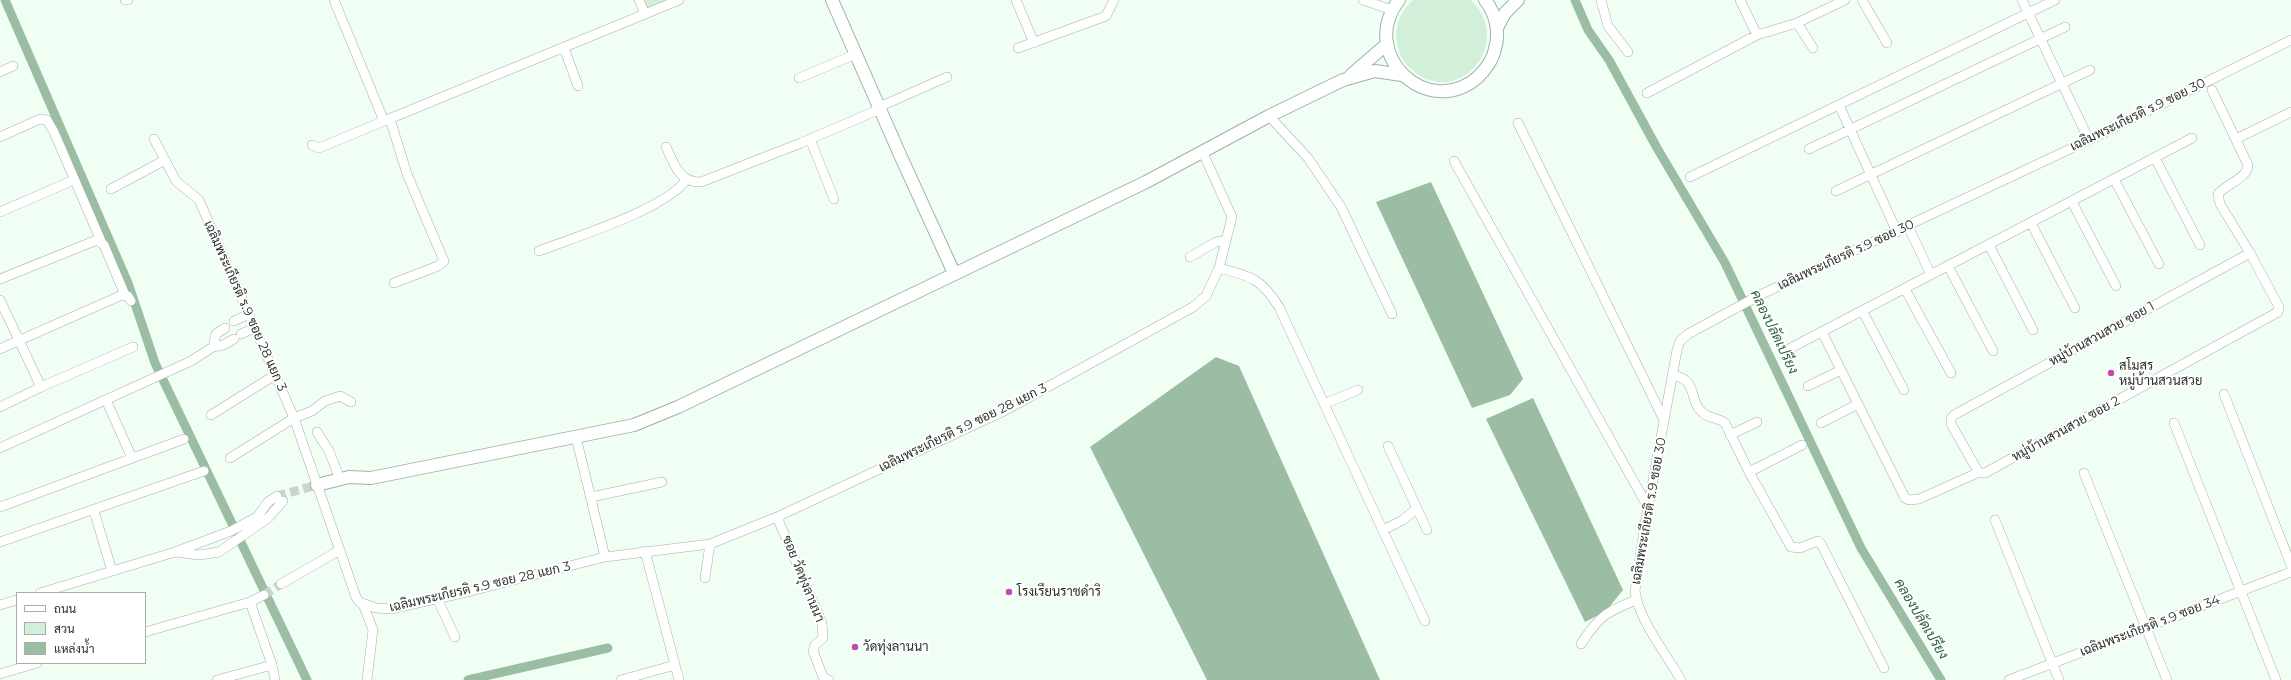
<!DOCTYPE html>
<html>
<head>
<meta charset="utf-8">
<style>
	body { margin:0 }
	#map { position:relative; width:2291px; height:680px; overflow:hidden; background:#f1fef4; font-family:Montserrat,Sarabun,sans-serif }
	canvas { display:block }
	.legend { position:absolute; left:16px; top:592px; width:130px; height:72px; box-sizing:border-box; background:#fff; border:1px solid #abadab; margin:0; padding:5px 7px; list-style:none; font-size:12px; color:#2c332e }
	.legend li { display:flex; align-items:center; gap:8px; height:20px }
	.legend b { width:20px; border:1px solid #abadab }
</style>
</head>
<body>
<div id="map">
<canvas width="2291" height="680"></canvas>
<ul class="legend">
<li><b style="height:5px;background:#fff"></b>ถนน</li>
<li><b style="height:11px;background:#d2f0d9"></b>สวน</li>
<li><b style="height:11px;background:#9abda3"></b>แหล่งน้ำ</li>
</ul>
</div>
<script>
const ctx = document.querySelector('canvas').getContext('2d');
ctx.lineJoin = 'round';
function fillPath(path, color) { ctx.fillStyle = color; ctx.fill(path, 'evenodd'); }
function strokePath(path, color, width, dash) { ctx.strokeStyle = color; ctx.lineWidth = width; ctx.lineCap = dash ? 'butt' : 'round'; ctx.setLineDash(dash || []); ctx.stroke(path); }
function write(font, color, halo, rows, align = 'center') {
  ctx.font = font + ' Montserrat,Sarabun,sans-serif'; ctx.lineWidth = 4; ctx.setLineDash([]); ctx.textBaseline = 'middle'; ctx.strokeStyle = halo; ctx.fillStyle = color; for (const [text, x, y, turn = 0] of rows) {
    ctx.save(); ctx.translate(x, y); ctx.rotate((+turn || 0) * Math.PI / 180); ctx.textAlign = isNaN(turn) ? turn : align; if (halo) ctx.strokeText(text, 0, 0); ctx.fillText(text, 0, 0); ctx.restore();
  }
}
fillPath(new Path2D(`
	M643 0H677L648 12Z
	M1413 0H1471C1514 41 1462 106 1416 73 1406 66 1399 56 1397 44 1394 27 1400 11 1413 0Z`), '#d2f0d9');
fillPath(new Path2D(`
	M1431 182 1523 379 1510 395 1472 408 1376 202Z
	M1216 357 1239 366 1380 680H1207L1090 447Z
	M1533 398 1623 590 1606 611 1585 622 1486 419Z`), '#9abda3');
strokePath(new Path2D(`
	M5 0 128 283 155 363 307 680
	M1575 0 1588 30 1609 60 1657 148 1725 263 1861 548 1941 680
	M468 680 608 648`), '#9abda3', 9);
strokePath(new Path2D(`
	M277 496 317 485
	M264 595 281 584`), '#cad5cc', 9, [9, 4.5]);
const street = new Path2D(`
	M125 0H128
	M334 0 384 121 679 0
	M639 0 645 14
	M1016 0 1034 43
	M1363 0 1392 10
	M1601 0 1608 26 1628 52
	M1740 0 1757 35
	M1862 0 1887 43
	M2022 0 2089 140
	M1797 23 1813 48
	M564 48 578 86
	M1018 48 1106 16 1114 0
	M0 72 13 66
	M799 78 856 54
	M2212 90 2248 165C2248 178 2226 184 2218 194L2220 204 2250 253 2279 307 2278 312 1985 473H1979L1951 424V419L1954 415 2250 253
	M1647 93 1757 35 1797 23 1845 0
	M1839 105 1897 232
	M879 107 947 77
	M1269 116 1308 158 1341 207 1392 314
	M390 119 407 174 444 261 438 266 394 283
	M1518 123 1664 420
	M0 137 40 119 47 120 54 132 101 241
	M154 139 176 181 199 200 294 418 356 597 359 602 376 608 391 609 471 591 605 557 710 544 777 517 1002 412 1193 307 1206 296 1219 268 1232 217 1203 153
	M810 139 834 199
	M2236 139 2291 112
	M312 145 319 148 384 121
	M666 147C674 163 679 183 701 182L801 143 880 109
	M1809 149 2065 27
	M2155 158 2200 245
	M1454 161 1648 507
	M1690 177 2055 0
	M2114 179 2159 264
	M111 189 165 160
	M1836 191 2090 70
	M2072 202 2116 286
	M0 212 69 182
	M2031 223 2075 308
	M1908 226 1931 275
	M1989 245 2033 330
	M539 251C575 237 666 209 686 180
	M1190 257 1216 242 1226 240
	M1948 266 1993 351
	M1219 268C1250 276 1261 278 1279 307L1425 621
	M0 279 97 240 104 245 125 295
	M1905 289 1951 373
	M0 300 41 387 133 347
	M1863 312 1904 390
	M234 321 249 314
	M1822 332 1905 498 1909 500 1919 499 1975 474 1977 470
	M241 334 254 328
	M213 347 216 334 225 328
	M0 349 122 295 128 296 131 301
	M1785 351 2192 138
	M1672 375C1700 380 1687 400 1703 413 1710 419 1719 418 1725 423L1749 472 1791 547 1800 548 1818 541 1821 544 1884 668
	M1808 386 1841 370
	M2224 394 2291 565
	M106 400 132 458
	M1324 404 1358 390
	M0 407 41 387
	M211 415 275 375
	M1821 423 1858 404
	M2174 423 2276 680
	M317 432 329 451 340 479
	M1730 435 1757 422
	M576 437 605 557
	M1388 446 1427 530
	M0 448 191 361 213 347 223 345 234 339
	M230 458 294 418 312 411 325 401 340 396 351 402
	M1749 472 1802 445
	M2084 473 2167 680
	M591 497 662 482
	M0 507 184 439
	M94 511 112 571
	M777 517 822 623 823 638 815 645 813 651 823 677 829 680
	M1995 520 2059 680
	M1383 530 1403 520 1417 508
	M0 542 204 471
	M645 551 679 680
	M176 552 199 555 219 552 268 518 283 501
	M705 578 710 544
	M281 584 340 550
	M40 593 175 552 231 531 257 517 268 502 277 496
	M437 598 455 637
	M250 602 272 665 275 680
	M363 604 373 630 367 680
	M0 605 17 600
	M145 632 250 602 264 595
	M1581 644C1599 616 1606 612 1636 600
	M0 674 37 663
	M217 680 272 665
	M621 680 675 665
	M1681 680C1666 653 1639 621 1635 591L1645 524 1677 350 1680 341 1688 334 1760 295 2089 140 2291 40
	M2009 680 2291 572`);
const secondary = new Path2D(`
	M832 0 901 157 954 273
	M1399 0C1357 54 1428 121 1478 77 1486 69 1493 60 1495 49 1500 32 1496 14 1485 0
	M1497 28 1505 13 1518 0
	M1351 75 1387 44
	M317 485 349 477 371 478 634 425 678 407 1146 182 1269 116 1343 80 1375 71 1402 75`);
strokePath(street, '#a1b1a5', 10);
strokePath(secondary, '#a1b1a5', 14);
strokePath(street, '#fff', 9);
strokePath(secondary, '#fff', 12);
for (const [x, y, r, color] of [
	[2111,373,4,"#ba4dad"],
	[1009,592,4,"#ba4dad"],
	[855,647,4,"#ba4dad"]
]) { const dot = new Path2D(); dot.arc(x, y, r, 0, 2 * Math.PI); ctx.fillStyle = color; ctx.fill(dot); strokePath(dot, '#fff', 1.5); }
write('13px', '#2c332e', '#fff', [
	["เฉลิมพระเกียรติ ร.9 ซอย 30",2138,115,-26],
	["เฉลิมพระเกียรติ ร.9 ซอย 30",1846,255,-25],
	["เฉลิมพระเกียรติ ร.9 ซอย 28 แยก 3",245,306,66],
	["หมู่บ้านสวนสวย ซอย 1",2102,334,-29],
	["เฉลิมพระเกียรติ ร.9 ซอย 28 แยก 3",963,428,-26],
	["หมู่บ้านสวนสวย ซอย 2",2066,429,-29],
	["เฉลิมพระเกียรติ ร.9 ซอย 30",1649,511,-80],
	["ซอย วัดทุ่งลานนา",803,579,68],
	["เฉลิมพระเกียรติ ร.9 ซอย 28 แยก 3",480,587,-13],
	["เฉลิมพระเกียรติ ร.9 ซอย 34",2150,626,-21]
]);
write('13px', '#2c332e', '#fff', [
	["สโมสร",2119,366],
	["หมู่บ้านสวนสวย",2119,381],
	["โรงเรียนราชดำริ",1017,592],
	["วัดทุ่งลานนา",863,647]
], 'left');
write('italic 14px', '#2e6540', '#fff', [
	["คลองปลัดเปรียง",1774,332,64],
	["คลองปลัดเปรียง",1921,619,59]
]);
</script>
</body>
</html>
